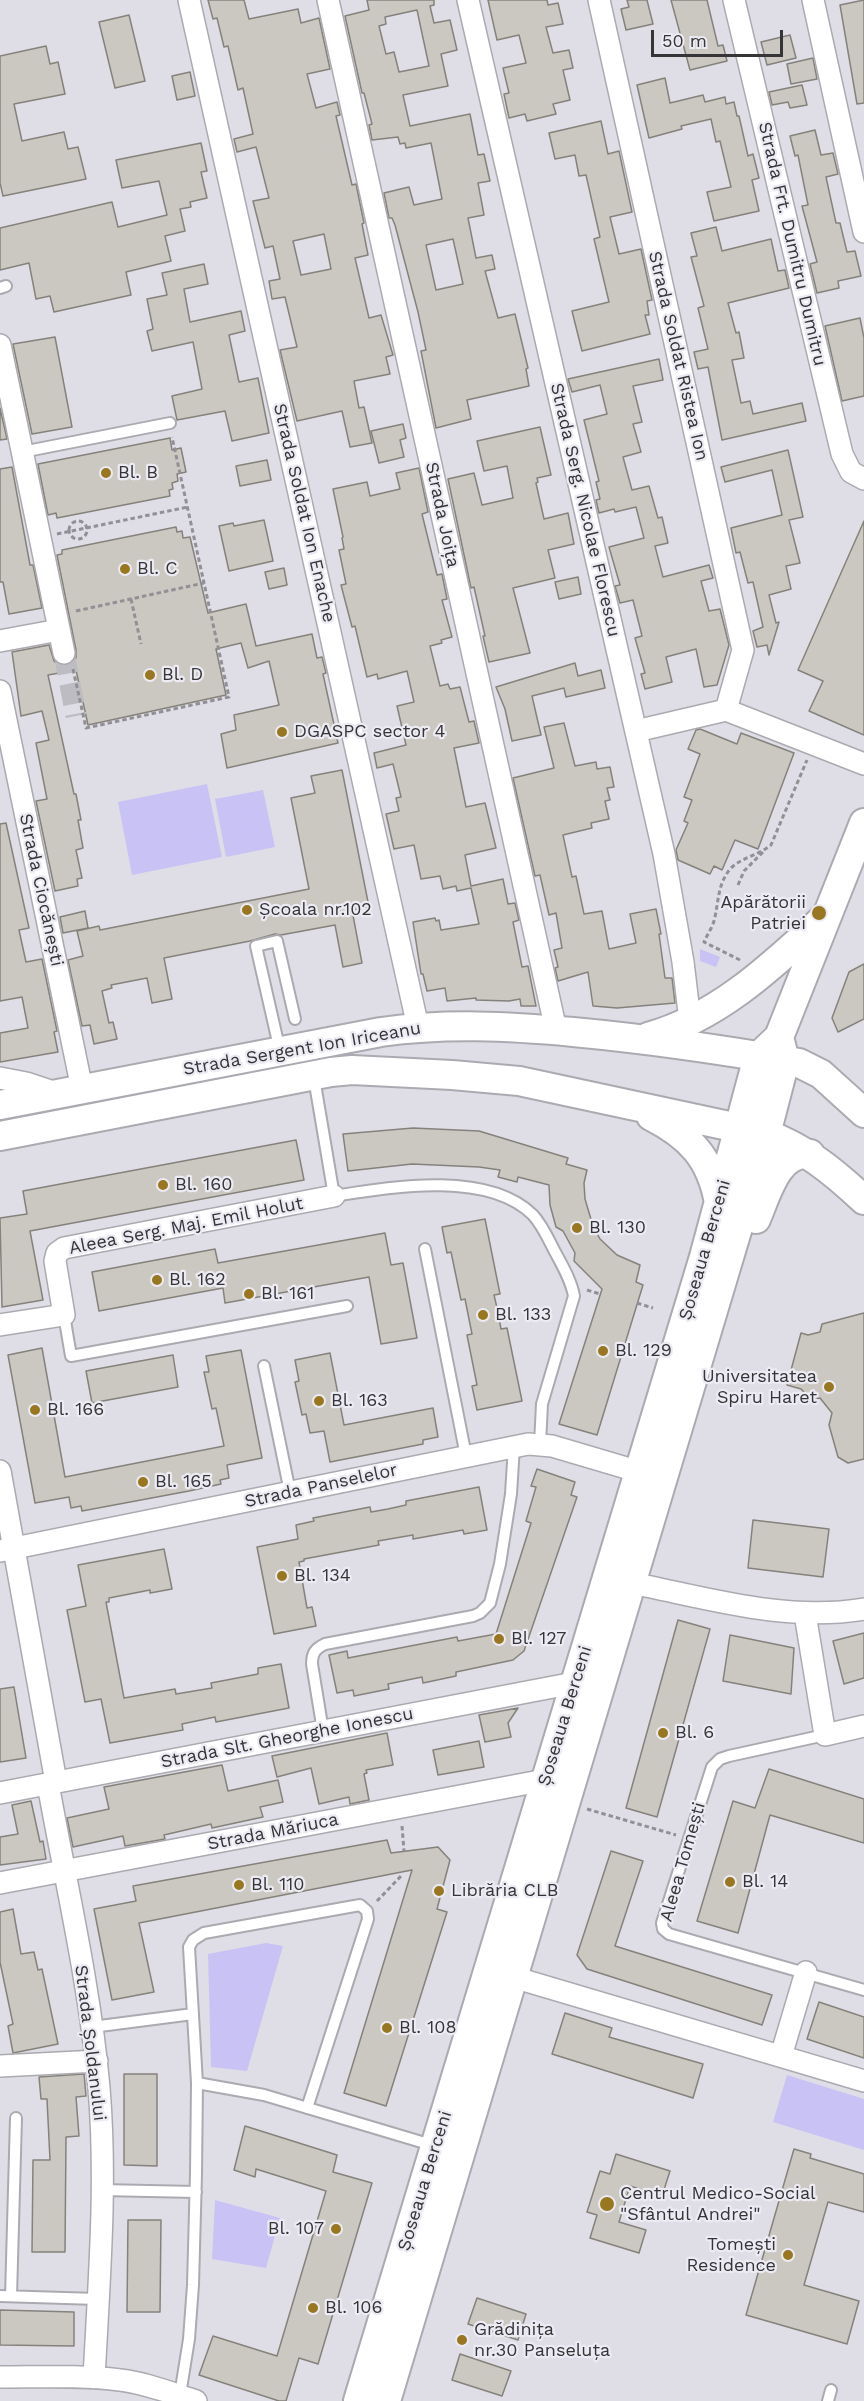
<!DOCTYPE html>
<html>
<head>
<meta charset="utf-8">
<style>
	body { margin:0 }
	#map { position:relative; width:864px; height:2401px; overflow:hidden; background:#dfdee6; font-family:"Work Sans",sans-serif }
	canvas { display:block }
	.scale { position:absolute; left:651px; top:30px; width:132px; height:27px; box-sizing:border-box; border:3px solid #353437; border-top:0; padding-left:8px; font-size:18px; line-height:21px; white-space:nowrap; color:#353437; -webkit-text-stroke:4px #ecebf3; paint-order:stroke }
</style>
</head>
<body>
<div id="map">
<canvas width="864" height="2401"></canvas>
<div class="scale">50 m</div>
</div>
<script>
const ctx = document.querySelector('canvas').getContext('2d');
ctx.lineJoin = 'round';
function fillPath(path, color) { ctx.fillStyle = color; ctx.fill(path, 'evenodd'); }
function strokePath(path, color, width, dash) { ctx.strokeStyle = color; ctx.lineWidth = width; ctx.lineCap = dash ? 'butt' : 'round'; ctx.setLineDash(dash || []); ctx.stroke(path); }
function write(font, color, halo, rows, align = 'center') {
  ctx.font = font + ' "Work Sans",sans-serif'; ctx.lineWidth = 4.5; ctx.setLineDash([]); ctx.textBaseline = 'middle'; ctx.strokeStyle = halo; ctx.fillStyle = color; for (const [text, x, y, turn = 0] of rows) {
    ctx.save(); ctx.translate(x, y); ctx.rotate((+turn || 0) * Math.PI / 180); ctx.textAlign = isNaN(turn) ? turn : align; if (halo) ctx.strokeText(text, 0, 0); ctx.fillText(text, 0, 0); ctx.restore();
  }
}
fillPath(new Path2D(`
	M207 784 222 857 132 875 118 802Z
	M263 790 275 847 226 857 215 799Z
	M700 949 720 957 716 967 700 961Z
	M172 1085 173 1091 0 1124V1118Z
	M266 1943 283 1946 247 2071 211 2067 208 1954Z
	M787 2075 864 2099V2150L773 2122Z
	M215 2200 280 2218 266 2268 212 2259Z`), '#c9c2f5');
const building = new Path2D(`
	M208 0H244L249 19 298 9 301 23 319 18 330 69 307 74 316 108 337 102 340 115 336 116 352 185 356 184 364 223 362 224 368 255 355 258 369 318 381 315 393 355 386 357 390 374 354 381 359 408 364 407 372 443 350 447 342 411 297 421 280 350 297 347 285 297 272 299 269 281 280 279 273 246 265 248 253 201 269 198 256 147 237 152 234 139 253 134 243 88 238 90 228 46 224 47 217 18 213 19ZM324 234 331 269 301 275 293 241Z
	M367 0H434V5L430 6 434 23 450 20 457 50 441 54 448 86 403 95 410 126 470 114 478 155 484 154 490 181 478 183 484 215 468 218 476 258 492 255 495 269 485 271 498 318 515 314 528 368 526 369 529 386 467 400 471 419 436 428 421 351 426 350 418 312 395 225 392 218H389L384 193 409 187 414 205 442 199 431 143 406 148 405 143 400 144 398 137 372 140 369 125 372 124 364 93H362L345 16 369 10ZM417 10 429 66 399 72 394 52 386 54 379 26 386 24 385 17ZM453 239 463 284 436 290 426 245Z
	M488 0H547L548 5 558 3 563 24 546 27 553 53 569 50 573 68 563 70 570 100 553 104 556 114 527 121 525 114 509 118 504 94 509 93 503 68 526 63 519 35 497 40Z
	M627 0H647L653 24 626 30 621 9 629 7Z
	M671 0H707L718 46 723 45 727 61 690 70Z
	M864 0V103L857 104 840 5Z
	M129 15 145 81 115 88 99 22Z
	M790 35 796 58 767 65 761 42Z
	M46 46 50 64 58 62 65 94 14 104 22 141 64 132 68 149 78 147 86 179 3 196 0 183V56Z
	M813 58 817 79 791 84 787 64Z
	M190 72 195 96 177 100 172 76Z
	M665 78 670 103 703 95 705 102 725 97 726 104 734 102 737 116H739L748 156 753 154 759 178 752 180 759 211 714 221 707 192 731 187 720 141 716 142 711 119 681 126 682 129 649 138 637 85Z
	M802 85 807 105 790 108 788 102 772 105 769 92Z
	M601 121 608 154 619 151 632 212 610 217 619 254 641 249 652 300 647 301 649 315H645L650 334 582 351 572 311 609 302 594 239 600 237 586 175 579 176 575 155 555 159 549 133Z
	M815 130 821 155 833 153 838 174 826 177 836 223H840L847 252 855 251 861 276 838 281 839 288 817 293 810 264 817 262 802 206 808 205 798 155 795 156 790 136Z
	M201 143 207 171 201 172 207 198 190 202 191 207 180 209 185 231 165 236 171 261 126 272 131 295 54 312 50 296 36 299 29 263 0 270V228L112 202 118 227 167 215 159 181 122 188 116 160Z
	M716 227 722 251 771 239 778 271 785 270 789 288 728 303 736 333 739 332 744 358 732 360 741 403 750 401 753 414 802 403 806 421 722 440 708 367 698 369 694 352 708 349 698 308 704 306 691 257 697 256 691 233Z
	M204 264 208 284 184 289 190 322 241 311 245 331 229 335 239 382 258 378 269 433 232 441 225 411 177 420 172 396 202 389 193 342 152 351 147 331 153 329 147 299 167 295 162 273Z
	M860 318 864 338V396L842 401 825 326Z
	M55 337 72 427 32 434 13 344Z
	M659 359 663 380 633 386 642 422 633 424 641 452 623 457 632 490 649 486 658 518 662 517 668 543 655 546 663 577 709 565 713 578 701 581 709 611 720 609 729 645 717 685 704 687 696 649 666 657 672 682 645 689 641 674 645 673 635 638 642 636 633 600 620 603 615 586 620 585 609 547 644 538 636 507 615 512 614 509 599 513 596 500 600 499 596 482 599 481 584 420 607 414 600 385 572 392 568 379Z
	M0 408 7 439 0 440Z
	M403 424 406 438 400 440 404 457 379 463 371 431Z
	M540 427 551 475 537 478 538 482 536 483 544 519 568 513 574 544 548 550 555 578 513 588 530 653 489 662 483 636H485L474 587 471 588 448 479 474 473 482 505 513 498 507 466 484 471 477 441Z
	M170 438 172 450 181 448 186 472 177 474 178 481 172 483 173 489 169 490 170 496 57 518 56 513 48 515 38 464Z
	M788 450 803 517 789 520 800 563 786 566 791 589 769 595 776 623 779 622 769 655 767 645 757 647 753 631 763 627 753 582 748 583 740 552 736 553 731 528 782 515 772 470 725 482 721 467Z
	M267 460 271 480 240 486 236 466Z
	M12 467 30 565H33L42 608 9 614 3 582H0V469Z
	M419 468 428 512 422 514 437 575 442 574 447 599 442 600 452 637 441 640 442 643 430 646 440 686 448 684 450 689 460 687 469 722 474 721 479 743 454 748 466 807 485 803 496 848 465 855 471 886 503 879 508 904 515 903 519 920 513 922 522 967 528 966 536 1006H521L520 999 509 1001 476 1000V998L447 1001 445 988 427 991 423 974H421L413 922 435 918 436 921 439 920 441 930 479 924 471 888 457 891 456 886 443 889 440 876 421 879 414 845 394 849 386 814 399 811 396 798 401 797 393 764 377 768 374 753 406 745 397 706 414 702 407 671 378 679 377 674 367 677 355 626 352 627 341 585 346 584 339 550 344 549 342 538 343 537 333 489 367 482 370 496 400 489 396 473Z
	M264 520 273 561 229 571 219 526 233 523 234 526Z
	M864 521V735L809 711 823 681 798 670Z
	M176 527 177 532 182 531 183 538 190 537 208 613 246 604 256 646 312 634 317 658 322 657 326 673 323 674 338 743 227 768 221 734 236 730 234 715 279 705 269 661 248 668 241 643 216 649 226 695 88 725 76 670 48 675 74 794H76L81 820H78L83 848 76 850 82 878 77 879 78 886 55 891 36 801 47 799 36 743 49 740 42 711 21 716 12 652 49 645 54 661 59 665H67L76 658V650L57 555 62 554V550Z
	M284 568 287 585 269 589 265 572Z
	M578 577 581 594 559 599 555 582Z
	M575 663 578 676 601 670 605 688 566 697 564 688 532 696 541 735 512 741 505 709 496 687Z
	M564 723 575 766 596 762 597 769 610 767 614 787 607 788 610 800 605 801 609 819 591 823 592 828 563 835 572 877 576 876 584 914 602 911 609 949 636 943 630 914 656 909 661 934H659L665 978H672L675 1003 617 1008 593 1006 588 972 558 981 555 968 558 967 554 950 562 948 556 913 549 915 540 875 535 876 513 778 554 768 544 727Z
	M700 729 737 744 741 733 794 753 758 849 735 840 722 870 714 866 710 874 678 860 676 850 688 823 684 821 692 800 684 797 700 754 688 749 696 730Z
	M342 770 369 907 352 910 362 963 343 967 335 925 281 935 275 934 250 941 164 958 172 999 152 1003 147 978 111 985 112 988 102 991 109 1023 113 1022 117 1039 94 1044 90 1025 82 1026 68 960 83 956 77 931 99 926 100 930 309 889 291 798 315 793 311 776Z
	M6 823 29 928 19 930 26 962 42 959 57 1031 54 1032 58 1052 0 1062V1033L28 1028 22 997 0 1001V824Z
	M85 911 88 928 63 933 60 917Z
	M864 964V1019L838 1032 832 1018 849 972Z
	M413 1128 479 1131 568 1158 566 1164 587 1170 584 1183 585 1199 593 1226 600 1239 617 1255 640 1265 636 1282 643 1285 597 1435 559 1424 602 1289 574 1261 575 1253 563 1231 556 1227 550 1205 549 1185 518 1177 517 1182 498 1177 500 1170 479 1167 412 1164 348 1171 343 1134Z
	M296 1140 304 1180 30 1231 43 1300 2 1307 0 1218 27 1214 23 1191Z
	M485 1219 500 1294 494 1295 498 1312 501 1329 507 1328 522 1401 477 1410 472 1386 477 1385 467 1335 472 1334 465 1299 461 1300 451 1252 447 1253 442 1227Z
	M385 1233 391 1265 403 1263 417 1338 381 1344 369 1277 225 1303 223 1288 99 1311 92 1272 215 1249 218 1263Z
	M864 1313V1459L848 1463 838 1457 829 1425 832 1413 820 1398 812 1400 801 1389 787 1385 801 1333 808 1335 820 1332 822 1324Z
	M42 1348 65 1477 224 1446 216 1408 212 1409 204 1372H209L206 1356 241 1350 262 1458 227 1465 229 1478 220 1480 221 1484 189 1491 82 1511 81 1506 71 1508 69 1497 35 1503 8 1355Z
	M330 1353 344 1425 433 1408 438 1437 423 1440V1444L330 1462 324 1431 310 1433 306 1414 302 1415 295 1382 299 1381 295 1360Z
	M173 1355 178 1387 92 1403 86 1371Z
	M537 1469 575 1482 571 1495 577 1497 524 1651 513 1660 456 1672V1676L423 1683 422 1677 388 1684 389 1689 354 1696 353 1690 337 1693 329 1655 347 1651 348 1658 457 1637 458 1641 496 1634 531 1523 526 1521 536 1487 531 1486Z
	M479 1487 487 1530 464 1534 463 1530 413 1539V1535L378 1541 379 1545 304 1559V1561L299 1562 307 1608 312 1607 316 1626 274 1634 257 1547 298 1539 296 1525 314 1521 313 1518 370 1507 371 1512 388 1509 406 1505V1501Z
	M753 1520 829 1529 823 1577 748 1568Z
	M164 1549 172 1589 150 1593V1590L109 1598V1602H106L124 1698 175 1689 176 1694 212 1688 211 1683 258 1674V1668L281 1664 289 1708 216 1722 215 1717 182 1724 183 1730 110 1743 101 1699 85 1702 67 1610 86 1606 78 1565Z
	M678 1620 710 1629 657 1817 626 1808Z
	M864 1633V1678L844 1684 833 1641Z
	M730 1635 794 1648 791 1694 723 1681Z
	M14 1687 26 1758 0 1762V1689Z
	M518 1708 508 1723 511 1737 485 1742 479 1715Z
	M387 1733 393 1765 366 1770 367 1773 364 1774 369 1800 350 1804 349 1797 319 1804 311 1768 277 1777 272 1756Z
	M479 1741 484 1767 438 1775 433 1750Z
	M222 1765 228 1791 278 1780 283 1802 260 1807 263 1817 212 1828 211 1824 164 1835 165 1839 125 1846 123 1836 73 1847 67 1818 109 1809 104 1787Z
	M769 1769 864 1799V1843L770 1815 738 1933 697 1921 733 1801 755 1808Z
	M31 1801 40 1842 43 1841 46 1859 0 1865V1837L18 1834 12 1805Z
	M387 1840 391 1853 438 1847 450 1860 437 1909 447 1912 386 2106 344 2093 412 1870 139 1923 154 1992 112 2000 94 1909 136 1901 133 1886Z
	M611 1851 643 1861 615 1946 772 1995 762 2025 587 1969 577 1955Z
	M13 1909 21 1954 34 1952 38 1970 42 1969 58 2044 13 2053 8 2026 13 2024 0 1962V1912Z
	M819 2002 864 2017V2058L807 2039Z
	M565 2013 612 2028 609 2037 703 2064 693 2098 552 2054Z
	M84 2074 86 2096 76 2097 79 2136 66 2137 65 2252H32L33 2160H50L47 2099H41L39 2077Z
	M124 2074H157V2166L124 2165Z
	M245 2126 337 2155 333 2172 372 2183 318 2364 299 2358 286 2401H279L199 2375 213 2336 277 2356 326 2191 256 2169 255 2177 234 2170Z
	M794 2149 811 2154 810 2158 864 2174V2212L828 2202 804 2285 859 2301 847 2344 746 2315Z
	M616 2154 670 2171 662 2196 630 2186 619 2222 646 2230 639 2253 590 2238 597 2215 587 2212 600 2171 610 2174Z
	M128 2220H161L160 2312H127Z
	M477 2298 526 2314 518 2340 468 2324Z
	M0 2310 74 2312V2346L0 2345Z
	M460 2354 511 2371 502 2396 452 2380Z`);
fillPath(building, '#cbc8c1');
strokePath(building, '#85827c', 1.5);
strokePath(new Path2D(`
	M64 653 76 716`), '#bdbcc3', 21, [21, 10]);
const service = new Path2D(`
	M0 288 6 286
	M22 452 170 423
	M280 1051 256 946 277 941 295 1019
	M314 1078 334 1196C391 1187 487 1170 533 1215 542 1225 548 1238 554 1250 562 1265 571 1280 574 1296L542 1404 540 1444
	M425 1249 466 1456
	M64 1315 71 1356 347 1306
	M264 1366 290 1492
	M323 1731 312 1664C312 1653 315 1649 325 1644L473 1616 480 1613 490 1603 500 1564 511 1494 514 1446
	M825 1735 729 1756 720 1759 712 1767 662 1923 663 1929 669 1934 864 1990
	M92 2027 193 2014
	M197 2083 264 2095 435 2146
	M101 2190 196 2192
	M0 2296 97 2299
	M11 2296 16 2118
	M180 2395 189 2339 193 2285 196 2174 197 2083 189 1947 193 1940 204 1933 360 1905 367 1911 368 1919 307 2108
	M828 2401 831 2390`);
const minor = new Path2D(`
	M189 0 418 1027
	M328 0 556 1030
	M468 0 664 854 683 962 690 1021
	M599 0 743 650 726 710 636 731
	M734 0 842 454 851 472 864 479
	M813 0 864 232
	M0 345 64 653
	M0 641 59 630
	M0 691 82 1089
	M726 710 864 764
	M0 1078 26 1083 56 1093
	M0 1325 64 1315 55 1261 57 1253 64 1248 334 1196
	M0 1471 56 1782
	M0 1551 528 1444 552 1446 640 1472
	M631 1583C708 1598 784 1622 864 1609
	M805 1614 825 1735 864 1726
	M48 1784C66 1884 90 1986 99 2088 107 2183 99 2282 94 2378
	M0 1793 574 1683
	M0 1883 545 1780
	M513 1977 864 2081
	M781 2056 806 1972
	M0 2066 97 2061
	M0 2377C40 2377 81 2375 120 2380 146 2383 171 2393 196 2401`);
const secondary = new Path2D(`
	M648 1037C717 1018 771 967 822 920
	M0 1105 381 1032C446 1023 508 1026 573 1032 648 1039 724 1050 799 1063L821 1074 864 1113
	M651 1116C690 1136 711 1158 719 1203
	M0 1136 331 1072 352 1070 452 1075 519 1081 766 1134C805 1148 834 1172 864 1200
	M756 1219C767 1194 777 1151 810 1154
	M358 2401 704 1257 758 1057 779 1037 864 823
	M386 2401 766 1134 785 1061 779 1037`);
strokePath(service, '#abaab1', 14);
strokePath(minor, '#abaab1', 24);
strokePath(secondary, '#abaab1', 32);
strokePath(new Path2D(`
	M69 530a9 9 0 1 1 18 0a9 9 0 1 1-18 0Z
	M57 534 188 507
	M131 599 141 644
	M76 611 204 583
	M73 669 86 728 229 697 172 437
	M738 885 744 871 763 852
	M740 960 704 942C707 935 712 928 714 921 719 902 717 884 731 868 743 857 759 855 771 845L807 760
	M587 1290 600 1294
	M637 1303 653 1308
	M587 1809 676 1835
	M402 1826 404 1851
	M377 1901 403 1874`), '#919096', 3, [4.5, 3]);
strokePath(service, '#fff', 10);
strokePath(minor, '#fff', 21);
strokePath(secondary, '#fff', 28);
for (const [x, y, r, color] of [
	[106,473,6,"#987720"],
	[125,569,6,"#987720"],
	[150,675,6,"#987720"],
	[282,732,6,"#987720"],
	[247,910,6,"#987720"],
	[819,913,8,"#987720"],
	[163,1185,6,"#987720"],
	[577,1228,6,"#987720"],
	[157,1280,6,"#987720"],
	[249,1294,6,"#987720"],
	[483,1315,6,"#987720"],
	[603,1351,6,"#987720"],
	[829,1387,6,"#987720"],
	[319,1401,6,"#987720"],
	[35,1410,6,"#987720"],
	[143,1482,6,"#987720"],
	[282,1576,6,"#987720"],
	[499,1639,6,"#987720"],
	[663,1733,6,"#987720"],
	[730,1882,6,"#987720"],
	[239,1885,6,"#987720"],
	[439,1891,6,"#987720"],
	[387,2028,6,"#987720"],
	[607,2204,8,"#987720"],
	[336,2229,6,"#987720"],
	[788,2255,6,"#987720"],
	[313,2308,6,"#987720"],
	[462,2340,6,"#987720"]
]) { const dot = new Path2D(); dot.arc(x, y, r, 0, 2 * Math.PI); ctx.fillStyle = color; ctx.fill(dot); strokePath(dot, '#ecebf3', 2); }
write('18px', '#353437', '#ecebf3', [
	["Strada Frt. Dumitru Dumitru",792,244,77],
	["Strada Soldat Ristea Ion",678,356,77],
	["Strada Serg. Nicolae Florescu",585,510,77],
	["Strada Soldat Ion Enache",304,513,77],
	["Strada Joița",442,515,78],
	["Strada Ciocănești",41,890,78],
	["Strada Sergent Ion Iriceanu",302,1049,-10],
	["Aleea Serg. Maj. Emil Holut",186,1226,-11],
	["Șoseaua Berceni",705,1250,-74],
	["Strada Panselelor",321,1486,-12],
	["Șoseaua Berceni",565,1716,-73],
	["Strada Slt. Gheorghe Ionescu",287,1738,-11],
	["Strada Măriuca",273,1832,-11],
	["Aleea Tomești",683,1862,-74],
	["Strada Șoldanului",90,2043,83],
	["Șoseaua Berceni",425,2181,-73]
]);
write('18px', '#353437', '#ecebf3', [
	["Bl. B",118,473],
	["Bl. C",137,569],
	["Bl. D",162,675],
	["DGASPC sector 4",294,732],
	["Apărătorii",806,903,"right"],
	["Patriei",806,924,"right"],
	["Școala nr.102",259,910],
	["Bl. 160",175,1185],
	["Bl. 130",589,1228],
	["Bl. 162",169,1280],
	["Bl. 161",261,1294],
	["Bl. 133",495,1315],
	["Bl. 129",615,1351],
	["Universitatea",817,1377,"right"],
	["Spiru Haret",817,1398,"right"],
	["Bl. 163",331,1401],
	["Bl. 166",47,1410],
	["Bl. 165",155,1482],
	["Bl. 134",294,1576],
	["Bl. 127",511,1639],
	["Bl. 6",675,1733],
	["Bl. 14",742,1882],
	["Bl. 110",251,1885],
	["Librăria CLB",451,1891],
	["Bl. 108",399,2028],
	["Centrul Medico-Social",620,2194],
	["\"Sfântul Andrei\"",620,2215],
	["Bl. 107",324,2229,"right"],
	["Tomești",776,2245,"right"],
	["Residence",776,2266,"right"],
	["Bl. 106",325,2308],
	["Grădinița",474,2330],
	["nr.30 Panseluța",474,2351]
], 'left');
</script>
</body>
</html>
